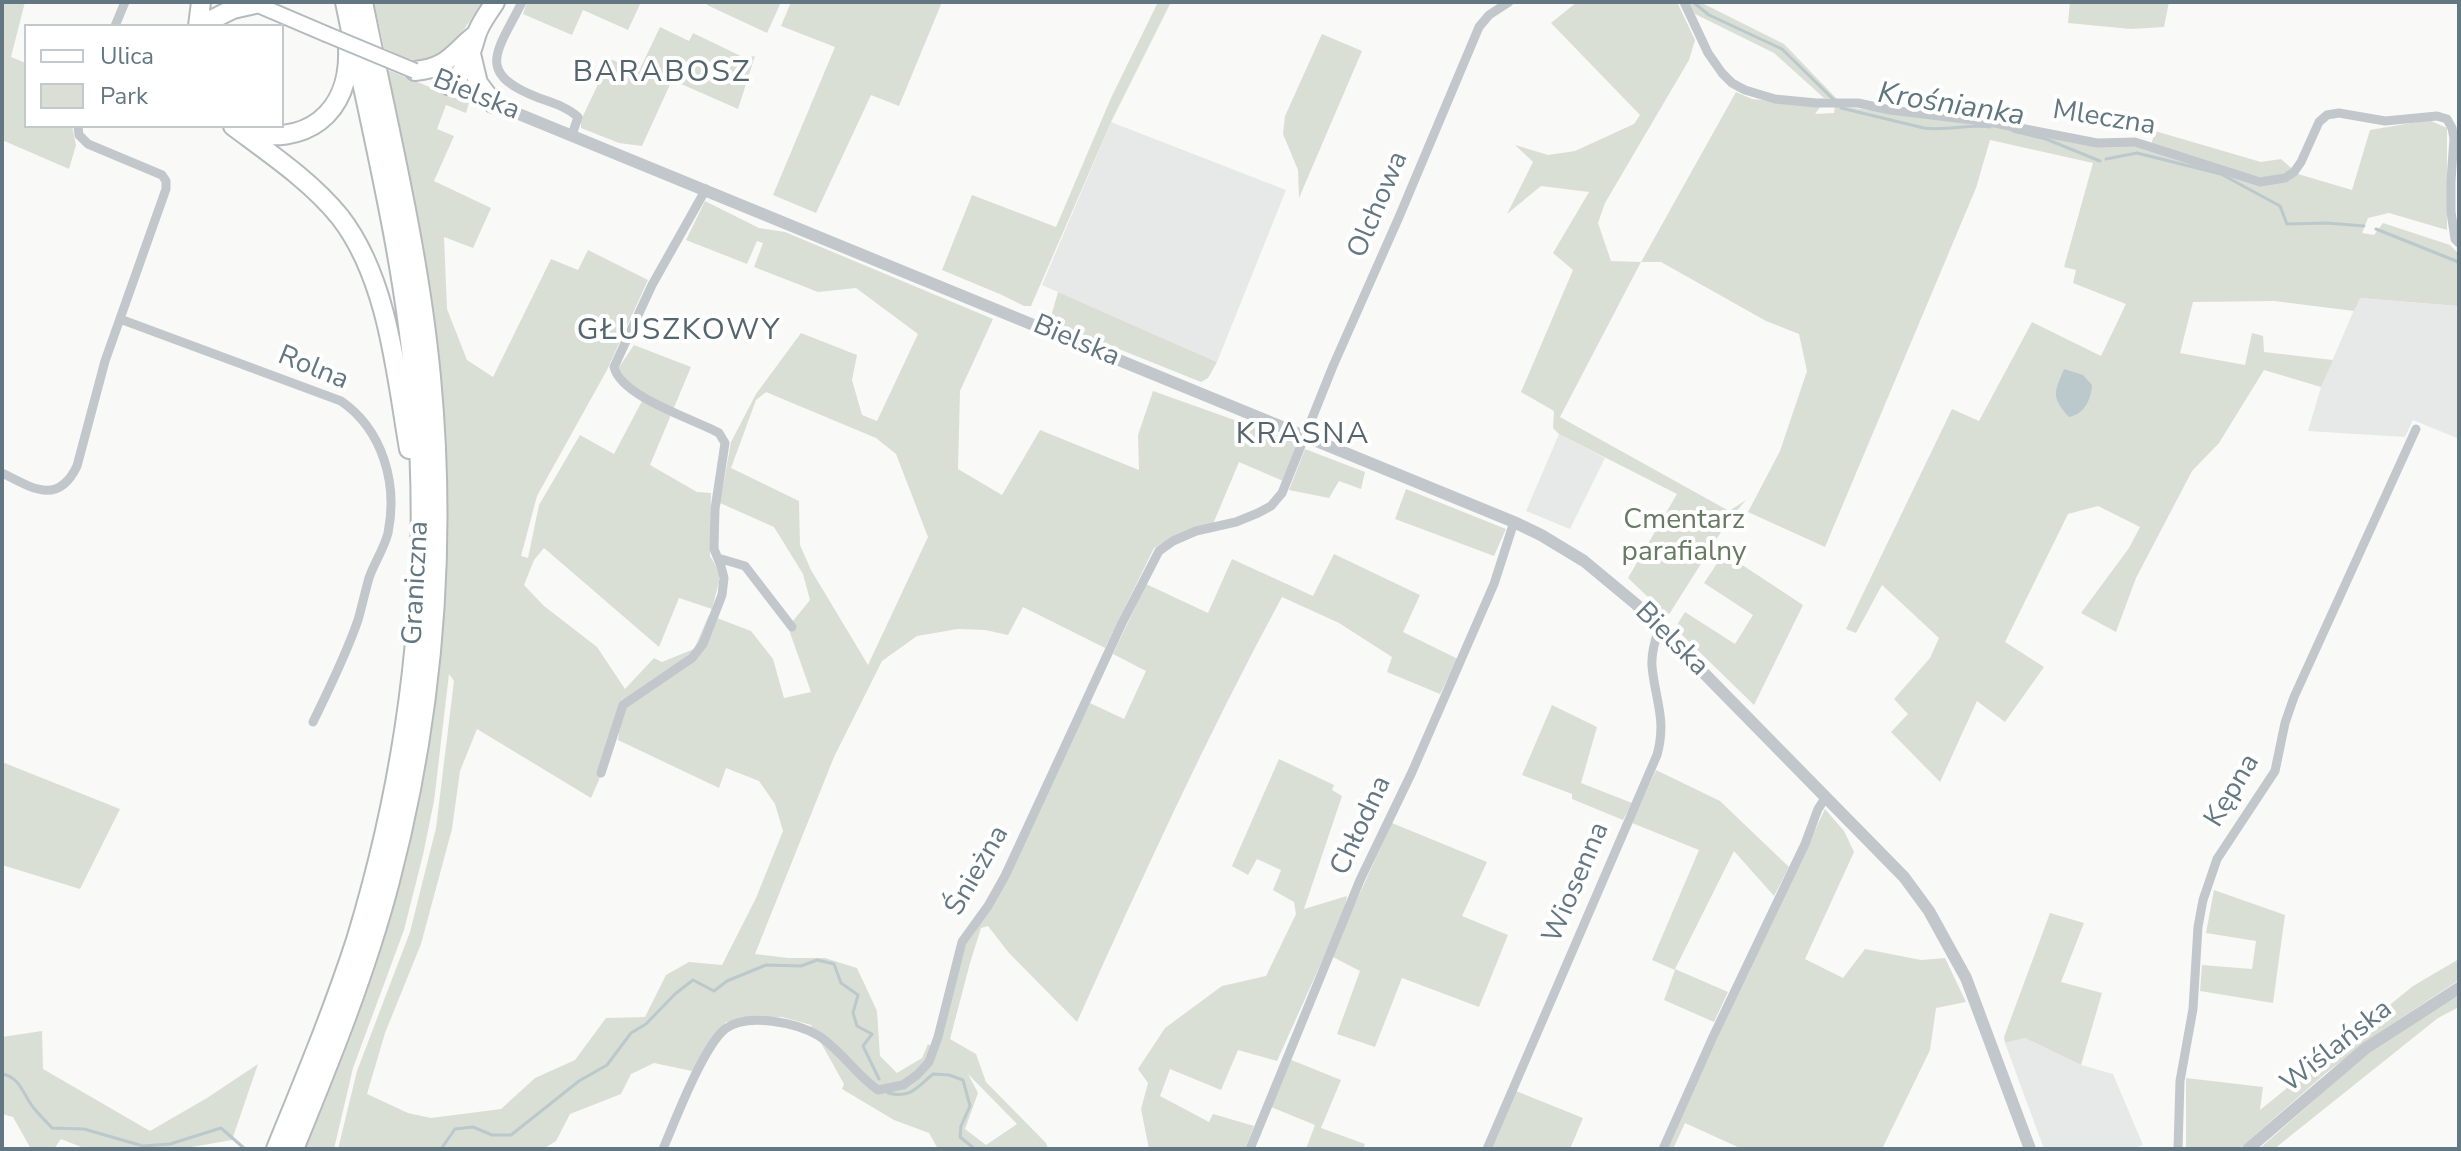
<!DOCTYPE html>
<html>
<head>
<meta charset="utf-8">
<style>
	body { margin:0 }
	#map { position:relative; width:2461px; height:1151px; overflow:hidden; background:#f9f9f7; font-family:"Nunito Sans",sans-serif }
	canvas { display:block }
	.frame { position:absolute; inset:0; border:4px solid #637783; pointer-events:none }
	.legend { position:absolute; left:24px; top:24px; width:260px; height:104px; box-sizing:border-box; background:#fff; border:2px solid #c1c9cd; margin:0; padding:10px 14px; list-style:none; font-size:24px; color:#637783 }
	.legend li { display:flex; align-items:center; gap:16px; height:40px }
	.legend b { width:40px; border:2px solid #c1c9cd }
</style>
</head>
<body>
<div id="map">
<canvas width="2461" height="1151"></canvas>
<div class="frame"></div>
<ul class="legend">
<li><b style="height:10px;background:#fff"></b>Ulica</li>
<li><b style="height:22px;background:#dadfd6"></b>Park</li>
</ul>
</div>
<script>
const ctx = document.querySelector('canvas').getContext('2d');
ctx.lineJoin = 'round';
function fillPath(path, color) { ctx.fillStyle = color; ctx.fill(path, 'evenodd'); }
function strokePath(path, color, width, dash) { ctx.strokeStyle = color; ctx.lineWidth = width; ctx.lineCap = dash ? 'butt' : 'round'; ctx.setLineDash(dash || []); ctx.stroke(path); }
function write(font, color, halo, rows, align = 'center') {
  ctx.font = font + ' "Nunito Sans",sans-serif'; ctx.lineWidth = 8; ctx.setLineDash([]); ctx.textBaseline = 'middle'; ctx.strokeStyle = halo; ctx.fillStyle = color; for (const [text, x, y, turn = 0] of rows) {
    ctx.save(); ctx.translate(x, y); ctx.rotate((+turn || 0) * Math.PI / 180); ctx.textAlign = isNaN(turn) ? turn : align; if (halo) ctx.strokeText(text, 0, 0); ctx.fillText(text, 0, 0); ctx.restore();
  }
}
fillPath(new Path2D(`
	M1111 122 1286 190 1217 362 1042 285Z
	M2359 298 2456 306 2459 303V439L2413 420 2405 437 2308 431 2321 387Z
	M1559 434 1605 458 1570 529 1526 511Z
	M2025 1038 2081 1065 2113 1074 2143 1145 2131 1149H2044L2005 1043Z`), '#e7e9e8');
fillPath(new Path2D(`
	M2 2H25L11 57 26 63V126H72L76 145 69 169 2 140Z
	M374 2H482C467 24 446 67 413 60 403 58 393 52 384 48Z
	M527 2H641L628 30 583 10 572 35 523 14Z
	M708 2H781L767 33 707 5Z
	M791 2H942L899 106 871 95 816 213 773 195 835 47 781 26Z
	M1158 2H1171L1111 122 1031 306H1024L1002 295 942 270 972 195 1056 227 1111 98Z
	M1577 2H1677L1695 40 1689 60 1605 203 1598 223 1611 261 1641 262 1736 92 1752 99 1821 106 1815 114 1834 113 1835 106 1997 124 2150 149 2155 131 2261 162 2281 159 2298 174 2352 190 2370 130 2429 120 2447 128V230L2389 213 2368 218 2362 233 2374 235 2383 223 2450 245 2459 254V303L2457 306 2360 298 2354 311 2274 301 2193 302 2180 353 2245 365 2252 333 2263 336 2264 352 2333 360 2321 387 2264 370 2219 443 2192 471 2136 578 2116 632 2081 613 2129 548 2140 527 2098 506 2068 514 2005 642 2044 667 2005 722 1977 701 1940 782 1891 732 1908 714 1894 699 1930 658 1939 638 1882 585 1856 633 1846 629 1952 409 1979 421 2032 322 2101 356 2126 304 2073 283 2076 270 2064 267 2093 163 1990 140 1976 188 1825 547 1748 512 1780 451 1807 371 1799 334 1766 321 1661 262H1641L1560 417 1729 511 1746 500 1728 521 1668 616 1628 578 1677 494 1559 434 1553 428 1554 411 1521 392 1573 270 1553 253 1589 192 1541 186 1507 214 1533 162 1515 145 1548 155 1575 151 1634 124 1640 115 1551 23Z
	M1688 2H1700L1784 44 1837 99 1824 98 1774 53 1695 14Z
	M2070 2H2169L2164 27 2131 29 2068 23Z
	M660 27 689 41 693 33 745 58 755 56 738 109 672 80 642 146 619 143 581 128V120L610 59 639 71Z
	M1322 34 1362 51 1299 198 1298 170 1283 134 1285 116Z
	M388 70 469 103 466 113 446 105 437 129 454 136 434 181 491 208 473 248 444 237 447 309 467 360 493 377 551 259 578 270 588 250 648 280 607 370 537 496 521 556 528 558 539 505 580 435 614 454 642 401 613 376 634 345 691 367 650 465 697 492 711 493 710 556 719 571V582L712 609 679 598 659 647 544 548 534 560 524 585 544 606 597 647 625 689 654 658 662 662 694 649 709 615 751 631 773 659 784 698 811 692 788 627 810 600 803 574 774 527 720 503 731 442 756 394 801 333 857 355 852 380 862 415 877 421 918 334 856 288 818 292 754 267 763 243 757 241 747 264 686 240 705 201 759 228 785 232 993 319 960 391 958 469 1002 495 1040 430 1139 470 1138 435 1153 391 1299 443 1283 481 1239 462 1213 524 1183 532 1154 548 1105 648 1023 607 1008 635 985 630 958 629 917 636 882 661 834 757 755 954 788 958H825L857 968 877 1011 880 1056 897 1073 922 1058 928 1044 937 1050 967 939 1090 703 1124 719 1146 671 1113 654 1146 584 1208 613 1232 559 1313 596 1334 554 1420 595 1403 632 1458 659 1440 694 1387 672 1392 657 1339 623 1282 597C1207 735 1142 878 1077 1022L1009 953 988 926 981 928 970 963 950 1039 976 1054 986 1082 1046 1143 1048 1149H938L929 1133 894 1120 842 1089 844 1084 811 1025 782 1017 726 1022 692 1071 654 1063 631 1074 621 1094 570 1114 556 1141 543 1149H338L357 1071 410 932 436 828 454 681 449 674 434 801 423 855 404 930 353 1068 334 1149H305L344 1050 394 901 424 775 437 691 444 587 445 491 441 375 424 260ZM766 392 876 438 896 454 928 537 868 665 811 570 800 545 799 501 731 468 756 400ZM623 697 618 740 719 788 726 768 759 781 775 804 783 831 756 898 722 965 689 962 666 975 645 1017 606 1018 575 1060 535 1078 501 1109 431 1118 408 1113 367 1094 385 1033 421 944 452 829 460 771 477 729 591 798 599 780ZM968 1074 1017 1124 986 1145 965 1129 978 1093Z
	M1058 292 1217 362 1208 378 1201 382 1059 325 1053 321 1052 313Z
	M1305 449 1365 472 1361 489 1339 481 1329 498 1289 490Z
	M1406 489 1506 529 1494 556 1395 519Z
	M1724 553 1803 605 1754 705 1675 628 1685 612 1735 644 1753 615 1704 583Z
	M1552 705 1597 727 1581 783 1632 803 1623 820 1572 799V794L1522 775Z
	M1279 759 1334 785 1332 790 1342 796 1304 909 1347 896 1344 912 1277 1061 1238 1050 1221 1090 1170 1069 1160 1096 1209 1122 1213 1114 1254 1126 1245 1149H1149L1141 1109 1148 1083 1138 1069 1165 1028 1222 986 1266 976 1296 914 1294 902 1273 890 1281 870 1257 859 1248 875 1232 866Z
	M2 762 120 809 80 889 2 865Z
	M1656 770 1720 801 1789 867 1774 896 1734 851 1675 969 1728 992 1714 1022 1664 1000 1675 970 1652 960 1699 850 1632 823Z
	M1825 809 1844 831 1854 852 1805 959 1843 978 1865 949 1921 960 1945 958 1966 1002 1936 1008 1930 1050 1882 1149H1742L1685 1123 1673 1149H1665Z
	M1392 823 1487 862 1462 916 1508 935 1479 1007 1402 978 1375 1047 1337 1034 1360 971 1331 956Z
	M2214 890 2285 915 2273 1003 2200 991 2202 965 2252 969 2256 941 2206 933Z
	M2050 913 2084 923 2061 982 2102 993 2081 1065 2025 1038 2005 1043 2004 1037Z
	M2459 959V980L2380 1032 2326 1073 2239 1149H2186V1078L2263 1087 2260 1110 2413 986Z
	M2459 995V1007L2438 1018 2274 1149H2259L2370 1051Z
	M42 1031 43 1069 150 1131 207 1098 258 1064 232 1140 180 1149H86L61 1139 54 1149H31L13 1117 2 1114V1037Z
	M1289 1059 1341 1080 1321 1128 1365 1144 1363 1149H1306L1315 1125 1271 1107Z
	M1516 1091 1583 1118 1570 1149H1491Z`), '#dadfd6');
fillPath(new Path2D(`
	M2064 369 2083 375 2092 385C2091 399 2085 414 2069 417 2051 397 2054 393 2064 369Z`), '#bbc8cc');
strokePath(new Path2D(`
	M1693 2 1709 15 1782 49 1833 99
	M1841 108 1924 128C1946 131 1968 124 1990 127
	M2013 131 2046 139 2100 161
	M2106 159 2137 153 2221 174 2280 206 2287 224 2327 223 2364 226
	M2376 229 2456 261 2459 264
	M2 1074C20 1077 23 1094 33 1107 39 1115 46 1121 52 1128L84 1129 143 1146 170 1144 221 1128 245 1149
	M888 1093C911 1099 917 1087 933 1074L949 1075 963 1080 970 1106 961 1126 960 1137 975 1149
	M441 1149 455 1129 473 1127 492 1135H511L579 1081 607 1065 631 1033 646 1024 675 994 693 980 714 991 727 981 766 965 801 966 817 960 834 964 841 983 858 995 853 1013 857 1026 872 1034 863 1046 879 1079`), '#bbc8cc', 3);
const secondary = new Path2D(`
	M251 2 326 34`);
const motorway = new Path2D(`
	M211 20 233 9 255 4
	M198 26 201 2
	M471 54 478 83 493 103
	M415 71C447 68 452 54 474 36
	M448 85C465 75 471 53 476 36 479 24 489 12 495 2
	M233 126C269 153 311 181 340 217 388 279 396 373 409 449
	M243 131C305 148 351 114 348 48
	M276 1149C304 1080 333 1011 356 940 409 766 431 583 416 401 406 266 372 134 345 2
	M294 1149C330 1061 366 973 390 881 433 717 447 546 431 377 419 250 388 126 363 2`);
strokePath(secondary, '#b4bbc0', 18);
strokePath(motorway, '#b5babd', 22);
strokePath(new Path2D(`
	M522 2C498 51 473 73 539 98 553 103 567 107 578 117L572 135
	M1684 2 1708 53 1722 73 1732 83 1745 90 1775 99 1816 103H1858L1890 110 1989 122 2097 143 2135 142 2260 182 2285 178 2294 172 2301 162 2319 122 2327 115 2339 113 2385 121 2437 116 2447 119 2452 128 2454 138 2451 181V212L2455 239 2459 243
	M115 26 125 2
	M120 319 341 401C383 430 398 484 388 533 384 549 374 563 369 578 365 592 362 606 358 620 346 655 329 689 313 722
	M2 473C32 488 58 506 77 466L105 361 166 189V181L162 175 88 144 79 135 78 126
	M718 558 745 566 792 627
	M601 773 623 705 692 658 703 644 722 595 724 578 721 566 714 549 715 509 725 443 719 433C694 419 621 397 614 367L652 285 706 189
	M663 1149C675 1121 703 1047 725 1029 747 1012 798 1023 819 1036 842 1051 856 1075 878 1090L903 1085 917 1075 929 1062 938 1037 962 942 988 906 1005 876 1122 623 1159 551 1173 541 1196 531 1236 522 1258 513 1271 506 1282 493 1333 366 1399 217 1479 27 1489 15 1509 2
	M1250 1149 1360 880 1412 772 1494 584 1514 522
	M1487 1149 1657 755C1667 719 1655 700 1652 666 1651 653 1655 640 1659 628
	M1663 1149 1712 1039 1805 844 1818 809 1826 797
	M2178 1149 2180 1081 2193 1009 2198 927 2203 900 2217 859 2275 771 2285 723 2294 697 2416 429`), '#c2c7cb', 9);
strokePath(new Path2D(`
	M448 85 1514 522 1541 535 1584 561 1637 605 1904 877 1929 911 1966 978 2030 1149
	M2248 1149 2366 1048 2459 988`), '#c2c7cb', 12);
strokePath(secondary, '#fff', 14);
strokePath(motorway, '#fff', 18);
const secondaryBridge = new Path2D(`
	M326 34 415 71`);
strokePath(secondaryBridge, '#b4bbc0', 18, []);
strokePath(secondaryBridge, '#fff', 14);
write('28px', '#637783', '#fff', [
	["Bielska",476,96,22],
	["Mleczna",2104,119,9],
	["Olchowa",1379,205,-67],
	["Bielska",1076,342,23],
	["Rolna",313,369,22],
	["Graniczna",417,583,-87],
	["Bielska",1671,640,45],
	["Kępna",2233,791,-59],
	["Chłodna",1362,826,-65],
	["Śnieżna",978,871,-60],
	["Wiosenna",1577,883,-67],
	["Wiślańska",2337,1047,-38]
]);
write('28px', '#687a62', '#fff', [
	["Cmentarz",1684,521],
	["parafialny",1684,553]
]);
ctx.letterSpacing = '2px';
write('30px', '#55656e', '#fff', [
	["BARABOSZ",662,74],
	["GŁUSZKOWY",679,332],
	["KRASNA",1303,436]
]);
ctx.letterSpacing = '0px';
write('italic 30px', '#5e767d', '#fff', [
	["Krośnianka",1951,106,9]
]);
</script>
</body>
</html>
